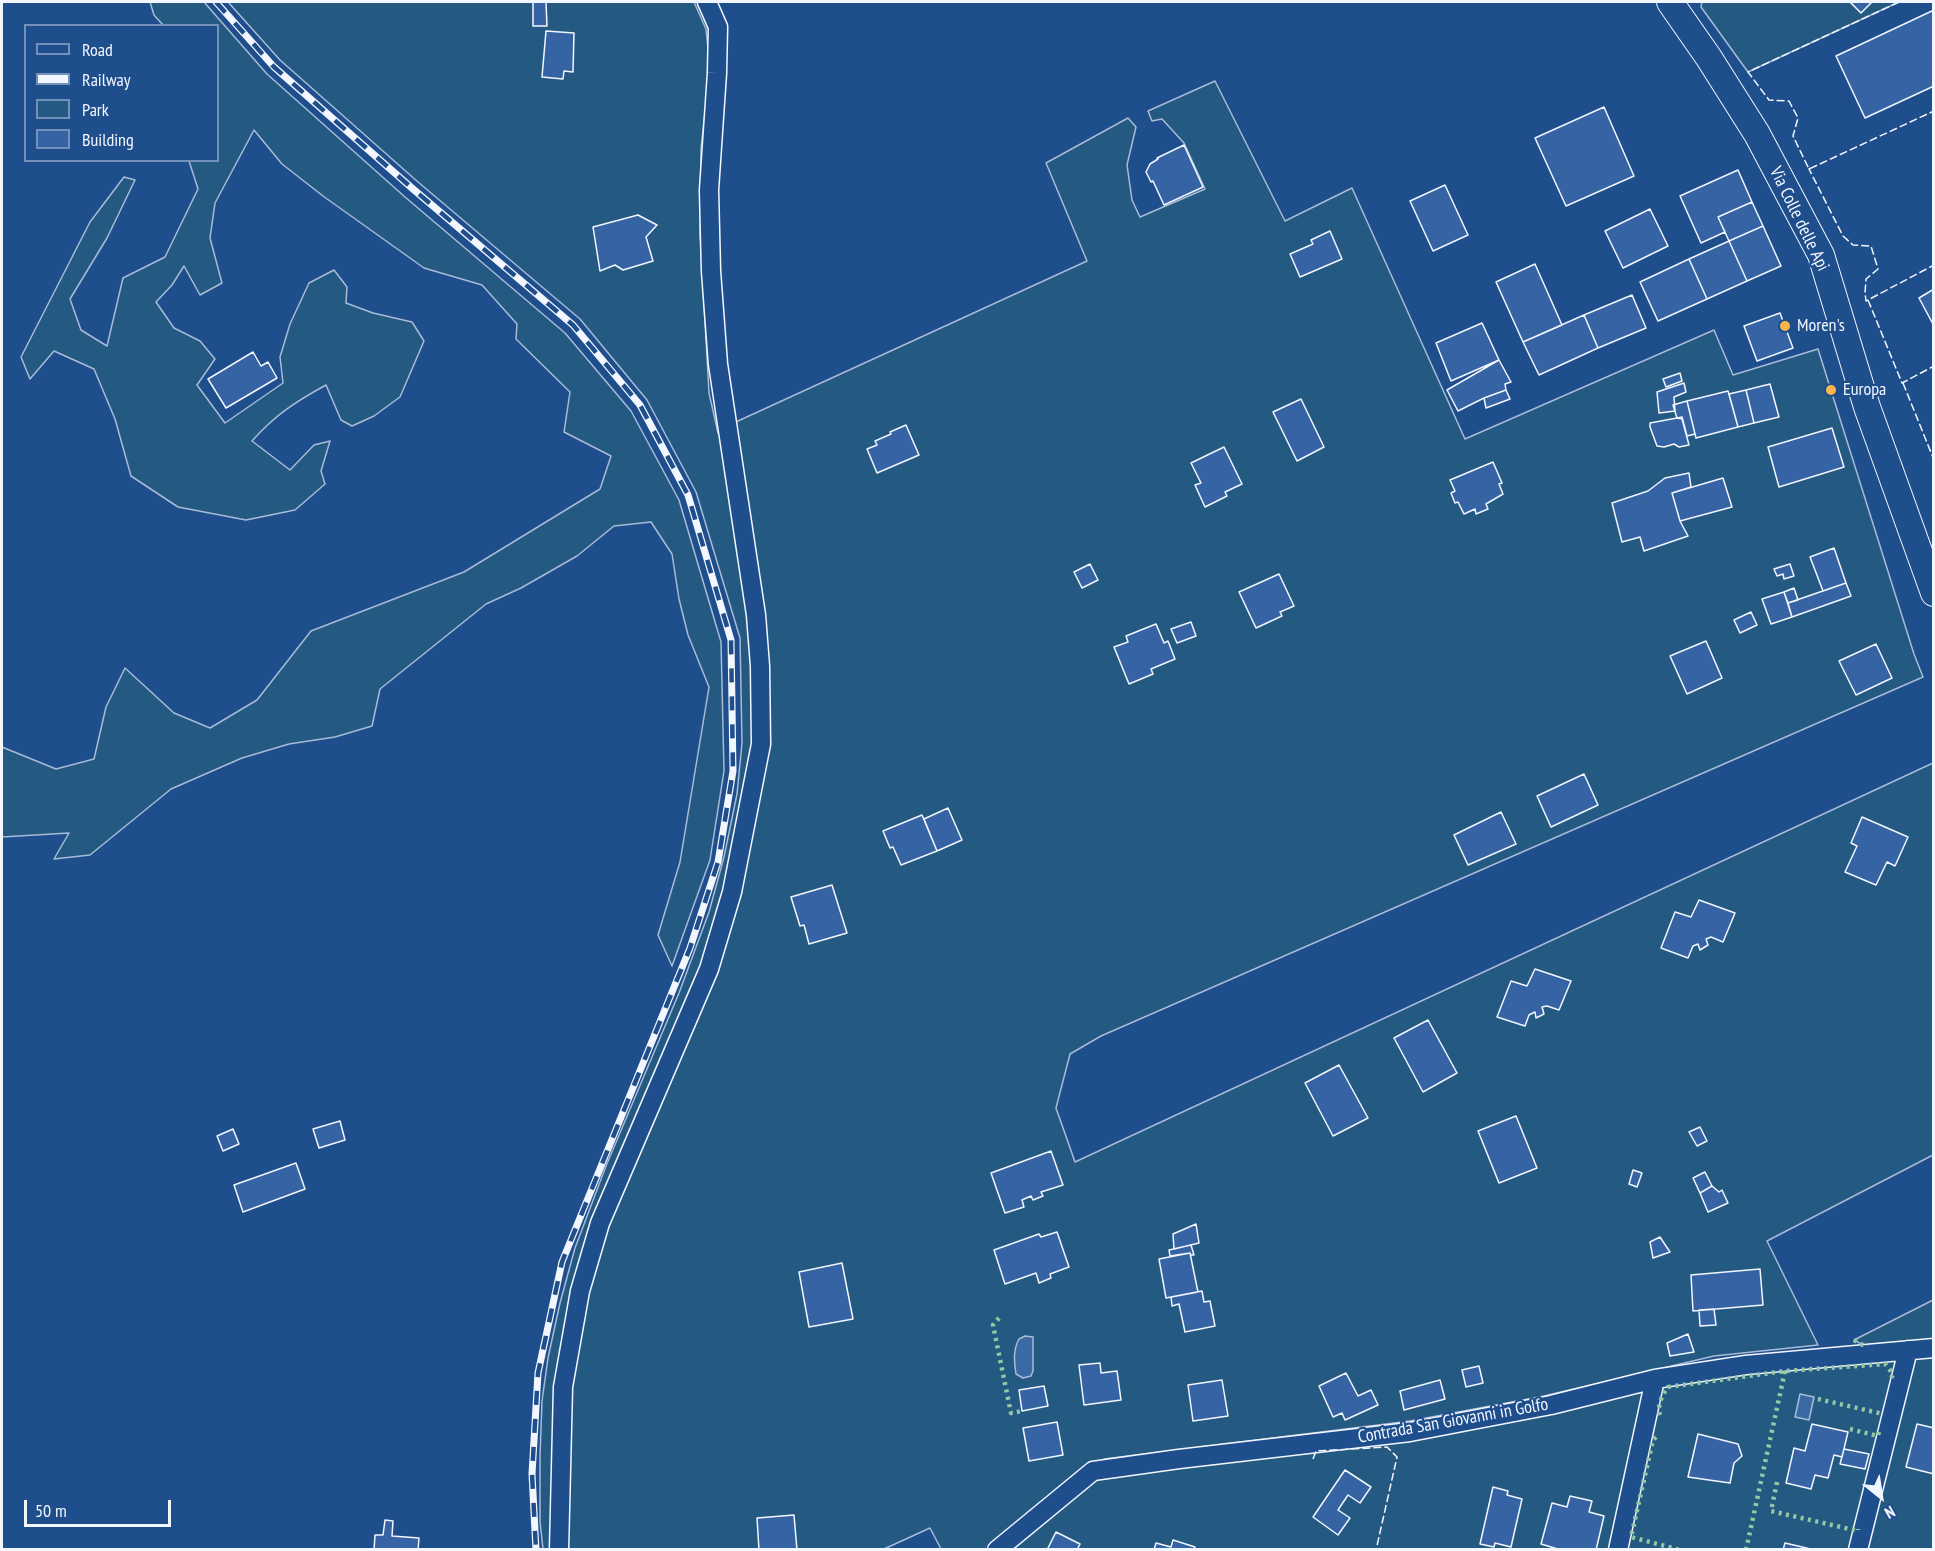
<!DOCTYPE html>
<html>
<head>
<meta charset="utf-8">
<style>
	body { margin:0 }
	#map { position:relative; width:1935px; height:1551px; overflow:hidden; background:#1f4e8c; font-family:"PT Sans Narrow",sans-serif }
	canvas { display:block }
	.frame { position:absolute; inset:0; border:3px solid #f2f6ff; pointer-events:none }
	.legend { position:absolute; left:24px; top:24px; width:195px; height:138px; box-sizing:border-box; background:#1f4e8c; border:2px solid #7391ba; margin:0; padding:8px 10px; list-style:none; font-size:18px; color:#f2f6ff }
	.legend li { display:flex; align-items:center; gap:12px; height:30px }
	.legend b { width:30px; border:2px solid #7391ba }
	.north { position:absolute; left:1851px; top:1467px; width:60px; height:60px; -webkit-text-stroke:4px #1f4e8c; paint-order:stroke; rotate:150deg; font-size:16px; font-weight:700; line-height:24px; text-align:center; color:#f2f6ff }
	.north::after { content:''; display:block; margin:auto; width:21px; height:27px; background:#f2f6ff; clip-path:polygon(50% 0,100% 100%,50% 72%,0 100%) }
	.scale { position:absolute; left:24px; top:1500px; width:147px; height:27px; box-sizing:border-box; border:3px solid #f2f6ff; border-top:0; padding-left:8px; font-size:18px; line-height:21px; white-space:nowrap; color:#f2f6ff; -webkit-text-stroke:4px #1f4e8c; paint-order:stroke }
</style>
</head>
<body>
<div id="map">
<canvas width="1935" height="1551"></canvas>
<div class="frame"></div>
<ul class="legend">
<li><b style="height:8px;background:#1f4e8c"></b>Road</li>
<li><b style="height:8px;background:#f2f6ff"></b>Railway</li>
<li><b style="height:16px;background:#245a82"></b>Park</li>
<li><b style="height:16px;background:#3563a3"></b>Building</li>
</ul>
<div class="north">N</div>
<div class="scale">50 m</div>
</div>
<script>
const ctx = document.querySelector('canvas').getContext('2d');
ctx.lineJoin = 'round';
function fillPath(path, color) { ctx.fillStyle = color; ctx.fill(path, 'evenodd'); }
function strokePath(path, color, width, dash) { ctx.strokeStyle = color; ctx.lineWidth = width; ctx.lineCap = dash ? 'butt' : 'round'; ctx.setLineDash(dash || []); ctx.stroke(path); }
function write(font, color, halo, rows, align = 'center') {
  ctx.font = font + ' "PT Sans Narrow",sans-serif'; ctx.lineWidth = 4.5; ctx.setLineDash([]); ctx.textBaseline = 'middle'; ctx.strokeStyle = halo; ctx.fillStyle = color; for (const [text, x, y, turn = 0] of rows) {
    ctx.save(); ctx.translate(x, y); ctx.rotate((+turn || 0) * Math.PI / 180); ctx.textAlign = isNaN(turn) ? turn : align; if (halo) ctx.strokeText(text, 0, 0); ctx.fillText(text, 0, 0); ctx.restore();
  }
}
const green = new Path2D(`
	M150 2H204L267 74 405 197 565 333 631 411 679 500 721 642 724 771 710 860 672 966 658 935 680 862 709 687 688 635 679 599 672 554 651 522 614 526 577 556 521 588 486 604 380 689 372 726 335 737 289 744 242 758 171 789 90 855 54 859 69 833 2 837V747L56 769 94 759 106 707 125 668 174 713 210 728 257 700 311 631 464 572 600 489 611 456 564 432 570 392 516 339 517 324 482 285 424 268 323 196 282 164 254 130 215 203 210 238 222 283 200 295 184 266 172 285 156 302 174 328 200 341 215 359 197 385 225 423 283 383 280 357 290 324 309 283 334 270 347 287 346 303 373 313 412 322 424 341 400 397 374 416 352 426 341 420 326 385C295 402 275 415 252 441L290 470 314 445 330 441 321 471 325 484 295 510 246 520 178 507 131 476 115 419 94 369 54 351 30 379 21 357 90 222 124 177 135 180 107 238 70 299 81 330 107 346 123 278 165 257 198 189 189 161 218 160V26L163 25 154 15Z
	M228 2H694L706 29 710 67 701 149 700 233 709 393 718 433 738 421 1087 261 1046 163 1128 118 1136 127 1127 165 1132 200 1140 217 1205 189 1184 143 1162 119 1152 121 1148 111 1215 81 1285 221 1352 188 1465 439 1714 330 1733 375 1818 349 1914 654 1923 677 1101 1036 1070 1054 1056 1108 1075 1162 1933 763V1155L1767 1241 1818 1345 1714 1356 1544 1396 1410 1421 1104 1459 987 1549H941L930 1528 884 1549H543L540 1522V1456L542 1401 548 1358 560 1303 575 1248 606 1166 679 993 709 912 724 857 737 794 742 743 740 638 696 492 647 400 580 319 418 182 280 60Z
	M1702 2H1899L1748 72 1701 7Z
	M1933 1300V1339L1863 1345 1854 1340Z
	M1933 1351V1549L1004 1550 1095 1475 1659 1381Z`);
fillPath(green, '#245a82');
strokePath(green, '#a8bbd7', 1.5);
const water = new Path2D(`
	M1025 1336 1033 1337V1371L1031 1376 1023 1378 1016 1374C1014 1361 1013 1350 1019 1339Z
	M1800 1394 1814 1397 1809 1420 1795 1417Z`);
fillPath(water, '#3b69a3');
strokePath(water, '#a8bbd7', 1.5);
const building = new Path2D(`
	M533 2H546L547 26H533Z
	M1850 2H1872L1861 13Z
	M1934 10V86L1865 118 1836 56Z
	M546 31 574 33 573 72 564 71 563 79 542 77Z
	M1604 107 1634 176 1566 206 1535 138Z
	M1184 145 1203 187 1164 205 1153 181 1151 182 1146 172 1150 164 1158 159 1157 158Z
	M1738 170 1752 202 1718 217 1725 232 1701 243 1680 196Z
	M1445 185 1468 235 1433 251 1410 201Z
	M1752 202 1763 226 1729 241 1718 217Z
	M1650 209 1668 246 1623 268 1605 231Z
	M638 215 657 225 646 237 653 261 623 270 615 265 600 271 593 227Z
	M1763 226 1781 266 1747 281 1729 241Z
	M1330 231 1342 259 1300 277 1290 254 1313 244 1311 240Z
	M1729 241 1747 281 1707 299 1689 259Z
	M1689 259 1707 299 1658 321 1640 282Z
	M1535 264 1562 325 1523 342 1496 282Z
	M1934 289V326L1919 298Z
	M1632 295 1646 328 1598 348 1584 315Z
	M1780 313 1793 348 1757 361 1744 326Z
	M1584 315 1598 348 1539 375 1523 342Z
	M1482 323 1499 360 1451 381 1436 343Z
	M253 352 261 366 268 362 277 378 226 408 208 379Z
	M1499 360 1511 382 1505 384 1506 390 1484 398 1458 411 1447 390Z
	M1680 373 1682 381 1666 387 1663 379Z
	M1684 383 1686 392 1674 397 1675 411 1659 413 1657 392Z
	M1770 384 1779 417 1754 423 1746 390Z
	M1506 390 1510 399 1486 408 1484 398Z
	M1746 390 1754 423 1738 427 1729 394Z
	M1728 391 1738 427 1696 438 1687 401Z
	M1301 399 1324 447 1297 461 1273 412Z
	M1687 401 1695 434 1687 436 1682 417 1677 418 1673 405Z
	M1677 418 1682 419 1689 445 1679 447 1674 444 1664 447 1657 446 1650 427V423Z
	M906 425 919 455 877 473 867 449 877 445 875 441 891 434 890 432Z
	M1832 428 1844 467 1779 487 1768 447Z
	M1224 447 1242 484 1225 492 1227 496 1205 507 1195 485 1201 483 1191 463Z
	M1493 462 1502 483 1499 484 1503 494 1486 504 1488 509 1476 514 1475 509 1464 514 1458 502 1455 503 1451 493 1455 491 1450 480Z
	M1689 473 1691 487 1672 493 1680 521 1688 536 1644 551 1640 537 1622 542 1612 503 1648 491 1665 478Z
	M1723 478 1732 507 1680 521 1672 493Z
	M1834 548 1846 583 1823 591 1810 557Z
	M1090 564 1098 580 1082 588 1074 572Z
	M1790 564 1794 576 1784 579 1783 574 1777 576 1774 569Z
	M1279 574 1294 606 1280 612 1282 616 1256 628 1239 592Z
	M1846 583 1851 596 1792 617 1788 603Z
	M1794 588 1798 600 1788 603 1784 592Z
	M1784 592 1792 617 1771 624 1762 599Z
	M1751 612 1757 625 1740 633 1734 620Z
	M1191 622 1196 636 1177 643 1171 629Z
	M1156 624 1164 643 1168 641 1175 659 1151 669 1153 674 1129 684 1114 647 1128 642 1126 636Z
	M1706 641 1722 678 1687 694 1670 656Z
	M1876 644 1892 678 1856 695 1839 661Z
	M1584 774 1598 805 1551 827 1537 796Z
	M948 808 962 840 937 851 924 819Z
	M1501 812 1516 844 1468 865 1454 835Z
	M922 815 937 851 901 865 893 847 890 848 883 831Z
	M1862 817 1908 837 1895 866 1887 862 1876 885 1845 872 1857 846 1851 843Z
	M832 885 847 933 809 944 804 925 800 926 791 897Z
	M1699 900 1735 913 1723 942 1711 937 1706 939 1708 945 1700 950 1698 944 1693 946 1688 958 1661 948 1675 912 1691 917Z
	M1535 969 1571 981 1559 1010 1547 1006 1542 1007 1544 1014 1536 1018 1535 1012 1529 1015 1525 1026 1497 1017 1511 981 1527 986Z
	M1428 1020 1457 1073 1423 1092 1394 1038Z
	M1339 1065 1368 1118 1333 1136 1305 1083Z
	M1516 1116 1537 1168 1499 1183 1478 1131Z
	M340 1121 345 1140 319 1148 313 1129Z
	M1700 1127 1707 1141 1697 1146 1689 1132Z
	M233 1129 239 1144 223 1151 217 1136Z
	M1051 1151 1063 1185 1041 1192 1043 1196 1033 1200 1031 1196 1022 1200 1024 1207 1005 1213 991 1173Z
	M296 1163 305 1189 243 1212 234 1185Z
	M1633 1170 1642 1173 1637 1187 1629 1184Z
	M1705 1172 1712 1186 1700 1193 1693 1178Z
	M1712 1186 1719 1192 1722 1190 1728 1203 1708 1212 1700 1193Z
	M1196 1224 1199 1243 1174 1249 1173 1234Z
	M1057 1232 1069 1267 1050 1274 1051 1278 1039 1283 1036 1273 1005 1284 994 1250 1039 1234 1041 1237Z
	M1660 1237 1670 1252 1653 1258 1650 1242Z
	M1191 1245 1194 1255H1191L1190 1253 1170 1256 1169 1250Z
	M1190 1253 1198 1292 1166 1298 1159 1259Z
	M842 1263 853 1319 809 1327 799 1272Z
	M1760 1269 1763 1305 1693 1311 1691 1275Z
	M1202 1291 1204 1302 1210 1301 1215 1326 1185 1332 1179 1304 1172 1306 1171 1297Z
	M1714 1309 1716 1325 1700 1326 1699 1310Z
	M1688 1334 1694 1352 1670 1356 1667 1343Z
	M1100 1363 1101 1373 1117 1371 1121 1400 1084 1405 1079 1365Z
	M1479 1366 1483 1383 1466 1387 1462 1370Z
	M1346 1373 1358 1396 1371 1390 1378 1405 1345 1420 1342 1413 1333 1417 1319 1386Z
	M1222 1380 1228 1416 1193 1421 1188 1385Z
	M1440 1380 1445 1399 1404 1410 1400 1391Z
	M1044 1386 1048 1406 1022 1411 1019 1390Z
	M1057 1422 1063 1455 1029 1461 1023 1428Z
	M1812 1424 1848 1432 1842 1457 1834 1455 1828 1478 1815 1475 1811 1489 1786 1483 1794 1448 1805 1451Z
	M1917 1424 1934 1428V1474L1906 1467Z
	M1698 1434 1738 1444 1742 1456 1734 1463 1730 1483 1688 1477Z
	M1844 1449 1869 1454 1865 1469 1840 1464Z
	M1345 1470 1371 1487 1360 1503 1348 1495 1338 1510 1350 1518 1338 1535 1313 1517Z
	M1493 1487 1508 1491 1507 1495 1522 1499 1511 1547 1495 1543 1494 1547 1480 1544Z
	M1570 1496 1592 1501 1589 1512 1604 1516 1596 1550H1561L1541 1544 1552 1503 1567 1507Z
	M794 1515 797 1550H759L757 1518Z
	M385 1520 393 1521 392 1536 419 1538 418 1550H374L375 1535H383Z
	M1056 1532 1080 1544 1077 1550H1047Z
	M1173 1540 1195 1547 1194 1550H1154L1156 1543 1171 1547Z
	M1785 1543 1815 1550H1783Z`);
fillPath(building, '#3563a3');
strokePath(building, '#f2f6ff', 1.5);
const street = new Path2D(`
	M559 1550 563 1387 580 1291 600 1223 709 969 732 892 761 744 760 666 756 615 718 364 711 271 709 190 717 73 718 27 707 2
	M997 1550 1093 1471 1179 1459 1410 1432 1551 1405 1655 1379 1746 1365 1934 1348
	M1618 1550 1655 1379
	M1858 1550 1908 1350`);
const secondary = new Path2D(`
	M1670 2 1709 58 1757 134 1821 255 1867 407 1934 593`);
strokePath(street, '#f2f6ff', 21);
strokePath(secondary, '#f2f6ff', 28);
strokePath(street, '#1f4e8c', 18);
strokePath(secondary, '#1f4e8c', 26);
const rail = new Path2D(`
	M216 2 274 67 413 189 573 325 640 405 688 495 731 640 733 771 718 862 690 948 562 1262 538 1373 532 1474 536 1550`);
strokePath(rail, '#f2f6ff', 7);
strokePath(rail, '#1f4e8c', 4.5, [14]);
strokePath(new Path2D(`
	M999 1318 993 1325 1011 1413 1022 1411
	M1854 1340 1863 1345H1868
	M1818 1399 1883 1414
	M1660 1415C1657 1406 1662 1395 1668 1387L1785 1371 1885 1364 1893 1374 1891 1379
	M1850 1429 1878 1436 1879 1431
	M1656 1437 1653 1440 1631 1537 1680 1550
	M1777 1482 1771 1511 1858 1531V1529
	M1746 1550 1785 1371`), '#97c8a6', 4.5, [3, 4.5]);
strokePath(new Path2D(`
	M1899 2 1748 72 1769 100 1789 101 1798 118 1793 136 1809 169 1934 111
	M1811 168 1809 169 1843 236 1853 245 1871 246 1878 269 1866 279 1865 293 1866 301 1934 265
	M1868 300 1902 383 1934 366
	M1903 383 1934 460
	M1313 1459 1316 1451 1387 1447 1397 1457 1376 1550`), '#f2f6ff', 1.5, [8, 3]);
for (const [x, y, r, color] of [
	[1785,326,6,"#ffb74d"],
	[1831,390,6,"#ffb74d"]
]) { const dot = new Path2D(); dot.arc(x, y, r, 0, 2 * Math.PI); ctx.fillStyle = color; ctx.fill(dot); strokePath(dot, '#1f4e8c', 2); }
write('18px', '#f2f6ff', '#1f4e8c', [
	["Via Colle delle Api",1799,219,64],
	["Contrada San Giovanni in Golfo",1453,1421,-10]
]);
write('18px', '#f2f6ff', '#1f4e8c', [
	["Moren's",1797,326],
	["Europa",1843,390]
], 'left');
</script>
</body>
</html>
